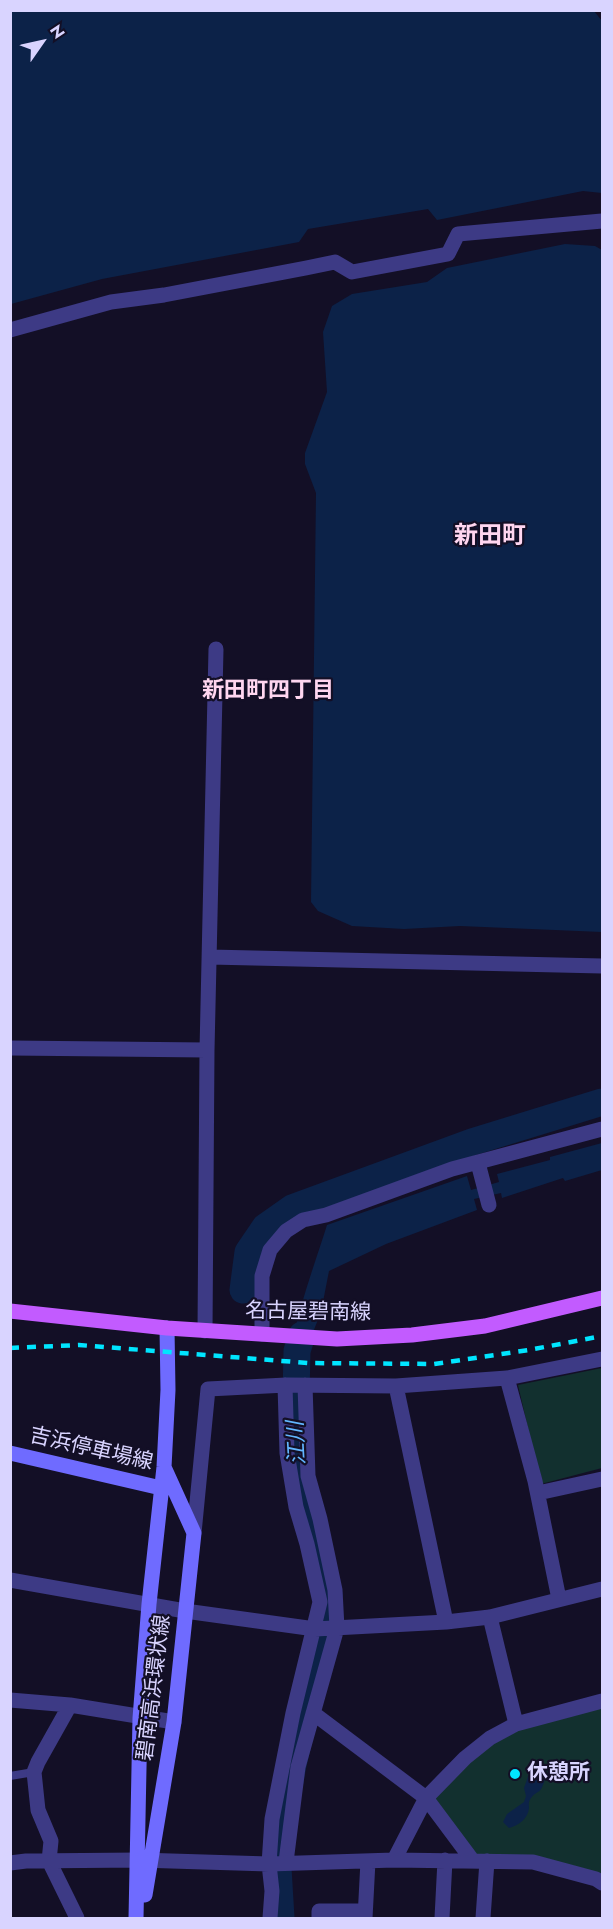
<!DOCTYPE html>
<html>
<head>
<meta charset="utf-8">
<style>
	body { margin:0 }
	#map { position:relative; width:613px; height:1929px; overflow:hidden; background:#130f26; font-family:Jost,sans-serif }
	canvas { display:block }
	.frame { position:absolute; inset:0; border:12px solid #d9d4ff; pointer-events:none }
	.north { position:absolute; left:12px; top:12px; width:60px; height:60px; -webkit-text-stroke:4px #130f26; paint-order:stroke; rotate:56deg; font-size:16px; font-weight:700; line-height:24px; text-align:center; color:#d9d4ff }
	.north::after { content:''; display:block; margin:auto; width:21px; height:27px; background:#d9d4ff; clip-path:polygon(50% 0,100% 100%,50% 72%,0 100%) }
</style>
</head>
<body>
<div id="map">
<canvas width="613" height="1929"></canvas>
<div class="frame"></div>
<div class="north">N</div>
</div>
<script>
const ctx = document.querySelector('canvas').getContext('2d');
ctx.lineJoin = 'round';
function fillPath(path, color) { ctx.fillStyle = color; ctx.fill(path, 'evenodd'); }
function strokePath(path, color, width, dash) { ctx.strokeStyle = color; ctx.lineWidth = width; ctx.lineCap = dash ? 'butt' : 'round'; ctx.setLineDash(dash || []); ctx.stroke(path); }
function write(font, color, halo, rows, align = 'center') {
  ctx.font = font + ' Jost,"Noto Sans JP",sans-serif'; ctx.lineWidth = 4.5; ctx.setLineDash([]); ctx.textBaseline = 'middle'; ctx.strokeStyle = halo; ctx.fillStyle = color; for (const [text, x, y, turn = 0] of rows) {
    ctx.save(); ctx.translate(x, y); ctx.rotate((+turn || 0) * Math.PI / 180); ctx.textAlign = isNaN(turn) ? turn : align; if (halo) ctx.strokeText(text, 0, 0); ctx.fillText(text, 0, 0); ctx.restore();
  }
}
fillPath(new Path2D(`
	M602 1368V1468L541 1484 518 1385Z
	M602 1705V1875L474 1856 433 1798 468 1762 516 1728Z`), '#12302f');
fillPath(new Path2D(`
	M594 11 602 21V193L583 191 437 220 428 209 308 229 299 242 102 279 11 304V11Z
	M565 244 595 246 602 250V932L460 926 404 929 352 926 318 911 311 902 316 493 305 464V453L327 392 323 332 332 306 352 294 427 282 447 268Z
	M602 1143V1170L565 1181 563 1178 502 1198 501 1193 474 1199 477 1210 386 1244 329 1271 321 1312 306 1350 301 1372H288C293 1321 312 1273 327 1225L467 1176 471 1190 499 1182 497 1174 550 1160V1157Z
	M536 1769 541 1771 545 1779C540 1796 538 1789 531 1798 528 1802 529 1804 529 1808 528 1819 519 1825 509 1828L503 1822 507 1814 524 1802 526 1796 524 1788 530 1771Z`), '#0c2248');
strokePath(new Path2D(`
	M243 1290 248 1252 265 1227 292 1208 472 1142 602 1102
	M281 1918 277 1851 293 1765 326 1622 329 1595 300 1478 296 1396 297 1351 302 1335`), '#0c2248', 27);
strokePath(new Path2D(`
	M10 1776 34 1772`), '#3d3a85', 8);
strokePath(new Path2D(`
	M10 330 111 302 164 295 306 268 335 262 352 272 448 254 458 234 602 221
	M210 957 602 966
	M10 1048 207 1050 205 1331
	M207 1050 216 649
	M478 1163 489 1205
	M262 1334V1276L270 1250 286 1231 303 1220 326 1215 452 1169 602 1129
	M507 1378 535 1481 559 1599
	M396 1386 446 1622
	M538 1493 602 1479
	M194 1533 208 1389 286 1385 396 1386 507 1378 602 1359
	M10 1580 185 1611 315 1629 446 1622 490 1617 602 1589
	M490 1617 516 1724
	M10 1700 70 1705 174 1722
	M70 1705 38 1762 34 1772 38 1810 51 1841 49 1861 77 1918
	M313 1713 426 1798 473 1861
	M394 1860 426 1798 465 1758 490 1738 516 1724 602 1701
	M286 1862 298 1767 337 1628 335 1590 320 1519 308 1476 305 1385
	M10 1863 26 1861 139 1860 269 1864 394 1860 533 1862 596 1879 602 1883
	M270 1918 272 1891 269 1864 272 1819 293 1713 320 1602 307 1544 296 1507 287 1453 285 1385
	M319 1918V1911H365
	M365 1918 368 1861
	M442 1918 445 1860
	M483 1918 487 1861`), '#3d3a85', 15);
strokePath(new Path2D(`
	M10 1453 161 1488
	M145 1895 174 1722 194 1533 164 1467
	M136 1918 140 1718 149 1604 164 1467 168 1390 167 1328`), '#6f6bff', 15);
strokePath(new Path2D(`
	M10 1311 167 1328 337 1339 412 1335 485 1326 602 1298`), '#c25bff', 15);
strokePath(new Path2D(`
	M10 1348 79 1345 308 1363 434 1364 529 1350 602 1336`), '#00e5ff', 4.5, [9, 8]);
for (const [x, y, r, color] of [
	[515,1774,6,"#00e5ff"]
]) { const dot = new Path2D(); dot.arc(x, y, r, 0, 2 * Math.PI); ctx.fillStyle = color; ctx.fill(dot); strokePath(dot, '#130f26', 2); }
write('21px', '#d9d4ff', '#130f26', [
	["名古屋碧南線",308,1313,1],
	["吉浜停車場線",91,1450,13],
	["碧南高浜環状線",155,1688,-83]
]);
write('bold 21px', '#d9d4ff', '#130f26', [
	["休憩所",527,1774]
], 'left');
write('bold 22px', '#ffd6f0', '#130f26', [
	["新田町四丁目",268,692]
]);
write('italic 22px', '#62b6ff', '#130f26', [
	["江川",298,1443,-93]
]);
write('bold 24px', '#ffd6f0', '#130f26', [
	["新田町",490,537]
]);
</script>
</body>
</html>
